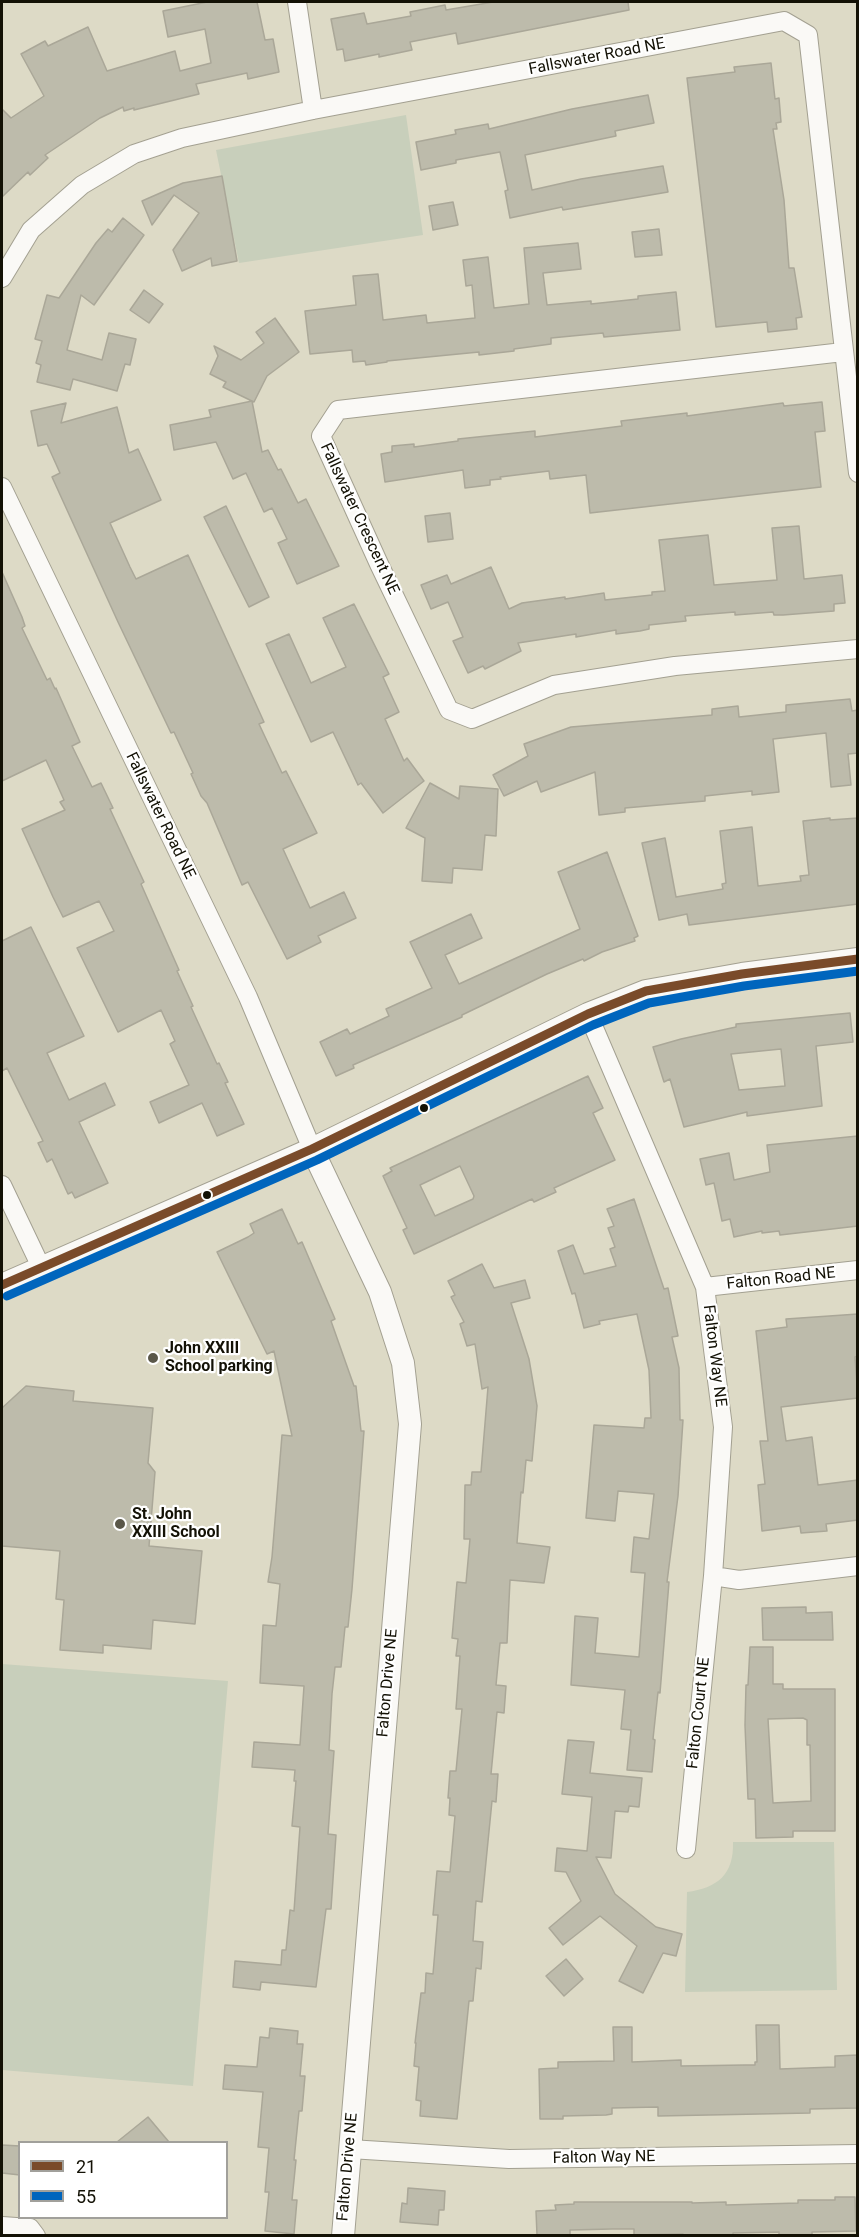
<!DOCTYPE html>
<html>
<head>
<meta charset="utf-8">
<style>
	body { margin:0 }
	#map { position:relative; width:859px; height:2237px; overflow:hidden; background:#dddac6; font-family:Roboto,sans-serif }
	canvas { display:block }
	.frame { position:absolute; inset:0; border:3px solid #131105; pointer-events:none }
	.legend { position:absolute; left:18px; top:2141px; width:210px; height:78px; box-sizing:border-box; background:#fff; border:2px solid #a1a09b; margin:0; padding:8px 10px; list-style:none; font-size:18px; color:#131105 }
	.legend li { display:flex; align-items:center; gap:12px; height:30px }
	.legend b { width:30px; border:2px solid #a1a09b }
</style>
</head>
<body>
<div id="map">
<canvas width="859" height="2237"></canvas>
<div class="frame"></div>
<ul class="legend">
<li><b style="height:8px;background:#7a4b2a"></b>21</li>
<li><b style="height:8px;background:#0065bd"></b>55</li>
</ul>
</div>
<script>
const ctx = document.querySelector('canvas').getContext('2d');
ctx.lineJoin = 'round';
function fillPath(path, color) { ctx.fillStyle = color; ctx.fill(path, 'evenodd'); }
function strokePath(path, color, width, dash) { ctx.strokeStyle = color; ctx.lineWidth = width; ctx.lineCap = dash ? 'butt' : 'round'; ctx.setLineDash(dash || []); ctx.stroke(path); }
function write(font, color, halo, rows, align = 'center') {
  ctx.font = font + ' Roboto,sans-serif'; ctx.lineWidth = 4.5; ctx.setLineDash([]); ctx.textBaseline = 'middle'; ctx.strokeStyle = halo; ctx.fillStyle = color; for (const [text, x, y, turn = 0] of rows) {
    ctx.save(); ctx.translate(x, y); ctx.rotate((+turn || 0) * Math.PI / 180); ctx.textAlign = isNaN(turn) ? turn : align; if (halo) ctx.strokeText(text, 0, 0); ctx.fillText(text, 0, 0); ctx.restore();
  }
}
fillPath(new Path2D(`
	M406 115 423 235 239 263 216 150Z
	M2 1664 228 1681 193 2086 2 2070Z
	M733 1842H834L837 1990 685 1992 687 1892C717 1888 734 1875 733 1842Z`), '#c8cfbb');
const building = new Path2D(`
	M207 2H257L265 40 273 39 279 72 248 79 247 73 196 84 199 94 134 110V108L124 111 123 107 100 118 45 155 48 158 30 175 28 172 2 197V109L11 118 44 96 21 54 45 41 48 46 88 27 107 71 175 51 180 71 211 63 205 29 168 37 163 11Z
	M493 2H628L629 10 458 44 456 33 410 42 412 50 379 57V54L345 61 343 49 337 50 331 19 364 13 367 24 411 16 410 12 445 5 446 10Z
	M771 63 775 99 779 98 781 122 776 123 777 129H773L784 200 789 268H794L802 317 796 318 797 329 768 332 767 322 716 327 687 78 735 72 734 67Z
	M648 95 654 123 615 131 616 136 525 155 532 190 581 179 663 166 668 192 563 210 562 207 510 218 505 191 508 190 500 152 456 160V163L421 170 416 142 456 134 455 130 488 124 489 129 572 109Z
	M222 176 237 261 212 266 211 258 182 271 173 250 199 213 174 195 152 225 142 201 183 183Z
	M453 202 458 225 433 230 429 206Z
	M123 218 144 235 94 305 81 295 67 350 102 360 109 333 136 339 130 365 125 364 117 391 73 379 70 390 37 382 41 365 36 363 42 341 35 339 47 295 59 298 96 243 108 229 112 232Z
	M659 229 662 255 635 257 632 232Z
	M578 243 581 269 543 273 547 305 591 301V304L638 299V296L676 292 680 330 604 337 603 333 551 338V344L514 349V351L479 355V352L387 361V362L366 365 365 361 353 362 352 350 310 354 305 311 356 305 353 276 378 274 383 320 426 315 427 323 475 318 472 285 466 286 463 260 488 257 494 308 529 304 524 248Z
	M144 290 163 304 149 323 130 310Z
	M275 318 299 352 267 376 254 402 223 387 226 382 210 374 218 356 214 346 241 360 264 343 256 332Z
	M252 401 262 452 268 450 278 470 281 469 298 503 306 499 339 566 297 584 278 543 287 539 272 508 264 512 246 473 233 479 216 442 174 450 170 425 211 417 209 410Z
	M822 402 825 431 815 432 821 487 590 513 586 475 550 479 549 471 500 477 501 479 490 480V485L465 488 463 470 385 482 381 454 392 452V446L414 444V447L458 441V439L535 431V437L622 426 621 421 687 413V416L783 403 784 406Z
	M66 403 61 423 117 407 129 453 138 449 161 500 110 523 130 567 136 579 188 555 264 722 259 724 282 773 286 771 317 833 283 849 310 908 344 892 356 918 318 936 321 942 287 959 248 882 242 885 207 803 201 796 191 774 193 773 174 732 171 733 118 622 52 477 60 473 47 444 38 446 31 411Z
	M226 506 269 597 249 607 204 517Z
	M450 513 453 539 428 542 425 516Z
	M799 526 804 579 842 575 845 603 834 604V611L783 615H774L773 612 735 615V612L685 616 686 621 649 625V629L640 631 616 634V630L576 637V634L518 643 521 651 485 669 483 666 468 673 453 641 463 637 448 602 431 609 421 585 447 575 451 584 491 567 509 609 522 603 565 597V599L604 593 605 600 652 595V592L665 591 659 540 708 535 714 585 777 580 772 528Z
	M2 572 22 617 25 626 22 628 47 680 50 678 55 689 56 688 80 742 72 746 92 787 101 783 113 808 110 809 144 882 141 884 179 970 177 971 193 1006 191 1007 217 1064 219 1063 228 1082 225 1083 244 1124 217 1136 202 1103 159 1123 150 1102 189 1085 170 1044 175 1041 161 1010 118 1032 77 948 114 931 99 901 63 917 53 897 22 829 65 810 60 802 64 800 46 760 2 781Z
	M354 604 389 674 383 677 399 712 385 719 404 761 407 758 424 781 383 813 361 783 358 785 333 732 311 742 266 644 289 634 311 683 346 667 323 618Z
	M850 699 852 711 858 710V753L848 754 851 785 831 787 826 733 773 739 779 792 752 795V791L705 796V801L625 808V812L599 815 595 772 541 792 537 781 504 796 493 775 528 756 524 744 571 727 712 715V709L738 706 739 717 786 712V705Z
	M430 783 459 799 460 786 498 789 496 836 485 835 482 870 453 868 452 883 422 881 425 838 406 828Z
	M830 818V820L858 818V904L689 925 687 914 659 920 642 843 665 838 676 897 723 889 722 884 726 883 720 831 752 827 758 886 801 881 800 876 809 875 803 821Z
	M607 852 638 936 634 938 635 941 602 952 584 961 583 959 547 974 462 1015V1017L353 1065 354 1068 336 1076 320 1042 347 1029 350 1034 389 1016 386 1009 432 988 410 942 471 914 482 938 445 955 459 984 580 929 558 872Z
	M31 927 84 1036 47 1053 69 1100 105 1083 115 1105 79 1122 108 1183 75 1198 72 1192 68 1194 52 1159 47 1162 38 1143 43 1141 7 1068 2 1071V941Z
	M850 1013 853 1042 816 1046 822 1106 747 1116V1112L684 1127 670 1079 664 1082 653 1047 681 1039 736 1027V1024ZM781 1049 785 1086 739 1090 731 1054Z
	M588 1076 603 1108 593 1113 615 1160 554 1188 556 1192 534 1202 532 1199 414 1254 403 1230 407 1228 383 1176 392 1171 390 1168ZM460 1166 474 1196 473 1199 435 1216 420 1185Z
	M858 1136V1226L780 1235 779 1231 762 1233V1231L734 1237 730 1219 722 1221 714 1183 706 1185 700 1159 729 1153 734 1180 770 1172 767 1145Z
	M634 1199 664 1289 668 1288 678 1336 672 1337 679 1368 680 1420H683L678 1496 667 1582H669L660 1693 658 1692 653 1739 655 1740 652 1772 627 1770 631 1730 621 1729 625 1690 571 1685 575 1616 598 1618 595 1653 639 1657 645 1573 631 1572 634 1537 649 1539 654 1494 618 1491 615 1521 586 1518 594 1425 644 1428 645 1418H651L649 1370 637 1314 599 1321 600 1324 584 1328 575 1293 572 1294 558 1251 573 1245 584 1274 616 1266 610 1249 615 1247 608 1228 614 1226 607 1209Z
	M282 1209 298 1244 302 1242 335 1319 331 1321 354 1386H356L361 1431H364L352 1589 348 1627H345L341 1667H335L332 1694 329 1750 334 1751 328 1834 336 1835 331 1909H326L316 1987 261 1982 260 1990 233 1987 235 1961 281 1965 282 1950H286L290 1910 294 1911 300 1827 292 1826 296 1781H294L295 1770 252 1767 254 1742 300 1745 304 1686 260 1683 263 1625 276 1626 280 1584 268 1582 272 1557 282 1435 292 1436 274 1351 267 1354 217 1252 248 1237 254 1233 250 1224Z
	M482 1264 494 1288 525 1280 530 1298 511 1303 529 1359 537 1406 532 1461 526 1460 523 1493 521 1492 517 1543 550 1547 544 1583 510 1580 507 1643H500L496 1685 506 1686 504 1713 497 1712 491 1774H498L496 1802 492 1801 482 1902 476 1901 473 1941 483 1942 481 1969 476 1968 473 2001H469L457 2119 420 2116 421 2101 416 2100 419 2067 414 2066 416 2043H415L421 1993H425L426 1973 433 1974 438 1915H433L437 1871 450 1872 455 1816 449 1815 450 1798H448L450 1771H456L462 1709H456L460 1656H456L458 1639 452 1638 457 1582 466 1583 470 1539H464L465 1485H471L472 1472H481L488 1387 482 1389 475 1344 467 1346 460 1324 464 1322 451 1297 455 1295 448 1281Z
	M858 1314V1356L855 1357 858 1398 781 1407 786 1441 812 1437 818 1485 858 1480V1520L826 1524 827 1531 801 1533 800 1526 762 1531 758 1485 765 1484 760 1441H768L756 1331 787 1327 786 1319Z
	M26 1386 74 1391 73 1401 153 1408 148 1463 155 1472 149 1546 202 1551 195 1624 153 1620 151 1649 103 1645V1653L60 1650 64 1600 56 1599 60 1551 2 1546V1408Z
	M806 1607V1613L832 1612 833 1640H763L762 1608Z
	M750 1647H773V1684H783V1689H835V1831H793V1837L756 1838 755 1799H748L745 1725 746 1685H748ZM803 1718 807 1720V1745H810L811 1801 773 1803 768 1719Z
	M568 1740 594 1742 590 1773 642 1778 639 1807 629 1806 628 1812 615 1811 611 1858 596 1857 615 1894 656 1927 682 1934 676 1956 663 1953 643 1993 619 1981 637 1946 600 1916 563 1945 549 1928 581 1901 566 1872 555 1871 557 1848 587 1851 592 1797 562 1794Z
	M566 1959 583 1979 564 1996 546 1976Z
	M756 2025H779L780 2069 835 2067V2056L858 2055V2108L810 2109V2113L658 2116V2107L612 2108V2114L606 2115 563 2116V2119H540L539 2069 558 2068V2062L614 2061 613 2027H632V2062L681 2060V2066L745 2065H755V2062H757Z
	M270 2028 298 2031 297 2044H303L300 2076H305L302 2111H299L294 2160H296L292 2200H297L294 2234 265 2231 269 2192H265L269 2148 258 2147 263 2092 223 2089 225 2065 257 2067 260 2037 269 2038Z
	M148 2117 169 2142H117Z
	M2 2145 20 2146V2175L2 2173Z
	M408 2188 445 2191 444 2210H439L438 2225 400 2222 402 2203 407 2204Z
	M835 2197H855L856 2231 812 2232V2235H779V2232L733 2233V2235H683V2234L634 2235V2229H612L570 2230V2235H537L536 2211 556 2210 555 2205 574 2204V2202H692V2203L726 2202V2205L798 2203V2200H835Z`);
fillPath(building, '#bdbbab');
strokePath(building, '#aaa798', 1.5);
const minor = new Path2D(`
	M297 2 313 110
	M2 278 31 230 82 185 134 154 182 138 313 110 784 21 808 35 858 473
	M843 352 338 410 321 436 379 564 449 710 472 719 554 685 675 666 858 649
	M2 487 248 997 312 1149
	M588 1014 705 1287 723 1427 713 1576 739 1580 858 1566
	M2 1185 41 1267
	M705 1287 858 1270
	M686 1849 713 1576
	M350 2149 509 2159 858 2154
	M2 2226 30 2228 36 2236`);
const tertiary = new Path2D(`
	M312 1149 380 1292 403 1363 410 1424 343 2236
	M2 1285 312 1149 588 1014 646 991 742 974 858 959`);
strokePath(minor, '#a3a091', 20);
strokePath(tertiary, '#a3a091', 24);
strokePath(minor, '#faf9f6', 18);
strokePath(tertiary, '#faf9f6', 22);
strokePath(new Path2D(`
	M2 1285 312 1149 588 1014 646 991 742 974 858 959`), '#7a4b2a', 9);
strokePath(new Path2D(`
	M7 1296 317 1160 593 1025 649 1003 744 986 858 971`), '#0065bd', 9);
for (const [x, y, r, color] of [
	[424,1108,5,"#131105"],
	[207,1195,5,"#131105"],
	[153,1358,6,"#5a5749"],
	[120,1524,6,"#5a5749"]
]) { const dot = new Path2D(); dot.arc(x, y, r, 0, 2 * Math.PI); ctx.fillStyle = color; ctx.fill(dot); strokePath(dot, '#fff', 2); }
write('16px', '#131105', '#fff', [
	["Fallswater Road NE",597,57,-11],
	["Fallswater Crescent NE",359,519,65],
	["Fallswater Road NE",160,816,64],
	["Falton Road NE",781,1279,-6],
	["Falton Way NE",714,1356,83],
	["Falton Drive NE",388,1683,-85],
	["Falton Court NE",699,1713,-84],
	["Falton Way NE",604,2158,-1],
	["Falton Drive NE",348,2167,-85]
]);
write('bold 16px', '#131105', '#fff', [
	["John XXIII",165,1349],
	["School parking",165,1367],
	["St. John",132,1515],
	["XXIII School",132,1533]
], 'left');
</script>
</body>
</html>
